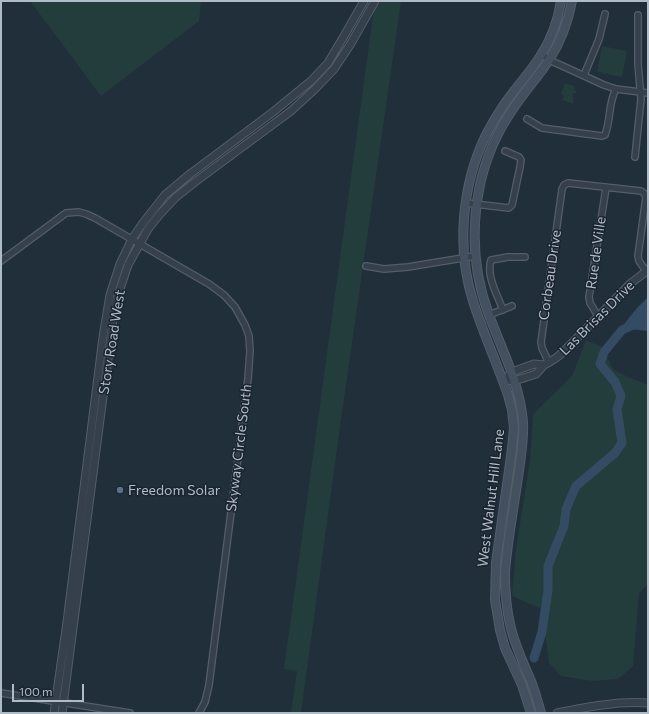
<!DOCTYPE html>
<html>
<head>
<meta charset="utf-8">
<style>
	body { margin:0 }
	#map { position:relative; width:649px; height:714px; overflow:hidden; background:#212f3b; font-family:Commissioner,sans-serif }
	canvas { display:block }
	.frame { position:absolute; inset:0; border:2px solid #b0bbc8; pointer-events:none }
	.scale { position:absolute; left:12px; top:684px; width:72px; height:18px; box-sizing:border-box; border:2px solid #b0bbc8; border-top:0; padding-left:5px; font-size:12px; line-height:14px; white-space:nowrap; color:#b0bbc8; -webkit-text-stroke:3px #1a2530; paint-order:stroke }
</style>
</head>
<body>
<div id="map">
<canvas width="649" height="714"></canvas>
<div class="frame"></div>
<div class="scale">100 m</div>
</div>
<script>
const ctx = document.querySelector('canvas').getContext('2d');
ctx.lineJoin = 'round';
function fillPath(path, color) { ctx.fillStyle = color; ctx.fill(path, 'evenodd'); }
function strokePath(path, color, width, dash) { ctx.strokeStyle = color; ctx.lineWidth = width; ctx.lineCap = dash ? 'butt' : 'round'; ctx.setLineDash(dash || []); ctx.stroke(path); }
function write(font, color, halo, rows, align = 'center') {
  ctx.font = font + ' Commissioner,sans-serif'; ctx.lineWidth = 3; ctx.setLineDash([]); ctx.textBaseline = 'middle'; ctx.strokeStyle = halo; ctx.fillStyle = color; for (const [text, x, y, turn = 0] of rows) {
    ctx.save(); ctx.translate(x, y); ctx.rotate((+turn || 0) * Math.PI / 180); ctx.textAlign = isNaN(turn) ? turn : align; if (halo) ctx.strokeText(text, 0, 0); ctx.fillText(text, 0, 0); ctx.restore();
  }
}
fillPath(new Path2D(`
	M30 1H201L199 21 101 96Z
	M378 1H401L339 434 301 713H291L297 671 284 669 374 8Z
	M602 46 627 51 622 77 597 72Z
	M565 83 574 86V90L577 91 576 93H574L572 97 574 98 573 99 574 100 573 104 562 100 564 96 561 94Z
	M586 340 602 347 613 369 628 377 648 385V585L639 593 633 666 618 679 592 681 561 676 549 663 545 632 544 610 512 596 516 549 530 460 533 414 572 376Z`), '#233c3c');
fillPath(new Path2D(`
	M648 297V331L630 329V322L616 342 612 339 637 308Z`), '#344c63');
strokePath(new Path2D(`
	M534 658 542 632 548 590V566L564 526 566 509 576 486 615 453 622 443 617 409 621 396 615 382 600 364 604 352 622 330 642 321 648 313`), '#344c63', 9);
const minor = new Path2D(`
	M542 54 549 60 567 68 604 85 616 89 648 93
	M584 75 599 39 605 14
	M527 119 542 128 602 136 605 135C611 120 608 103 616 89
	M635 157 641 99 638 64V15
	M466 203 509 208 512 205 520 167 521 160 519 157 505 151
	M1 261 66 213 79 212 86 214 95 218 209 284 224 295 235 307 245 325 249 336 250 351 248 379 209 685 205 702 199 713
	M366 266 384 269 408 267 475 256
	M503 310C497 294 486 276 491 260L508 257H525
	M489 315 512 306
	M598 316 590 303 589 297 606 188
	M549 363 542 348 541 342 562 189 564 185 568 183 641 191 644 193 646 197 638 256 639 261 646 271
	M1 693 130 713`);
const tertiary = new Path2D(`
	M509 375 512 372 534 364 544 365
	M503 379 514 381 536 374 544 365 556 358 562 353 587 328 631 283 648 270
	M54 713 67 622 103 337 110 295 120 264 132 239 143 223 165 195 190 174 273 112 311 81 328 63 344 36 364 1
	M62 713 115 304 128 265 148 229 160 214 176 197 195 182 291 111 315 89 334 69 350 45 375 1
	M557 713C587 707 617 701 648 703`);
const secondary = new Path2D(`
	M531 713 522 685 505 648 500 630 495 600 496 563 512 449 514 428 512 410 508 395C497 363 483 333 473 301 456 248 462 184 486 135 491 125 497 115 503 106 515 88 530 73 541 55 552 38 558 20 561 1
	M541 713C538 702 535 691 531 681 523 662 514 644 510 624 506 607 505 589 505 572 506 558 508 544 510 530 513 511 516 491 519 471 521 455 524 438 523 422 520 384 502 350 489 315 473 272 471 228 480 185 486 157 497 132 513 109 524 92 538 77 549 60 560 43 568 22 572 1`);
strokePath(minor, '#535e69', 8);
strokePath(tertiary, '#535e69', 9);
strokePath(secondary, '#535e69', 10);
strokePath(minor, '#35404c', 5.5);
strokePath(tertiary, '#35404c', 7);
strokePath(secondary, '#43505f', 8);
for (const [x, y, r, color] of [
	[120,490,4,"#5c6f8a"]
]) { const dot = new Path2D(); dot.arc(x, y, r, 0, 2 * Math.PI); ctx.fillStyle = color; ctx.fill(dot); strokePath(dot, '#1a2530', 1.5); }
write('14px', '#b0bbc8', '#1a2530', [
	["Rue de Ville",596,253,-82],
	["Corbeau Drive",550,275,-82],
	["Las Brisas Drive",597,318,-45],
	["Story Road West",112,342,-81],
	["Skyway Circle South",239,448,-83],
	["West Walnut Hill Lane",491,498,-83]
]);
write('14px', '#b0bbc8', '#1a2530', [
	["Freedom Solar",128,490]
], 'left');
</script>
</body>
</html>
